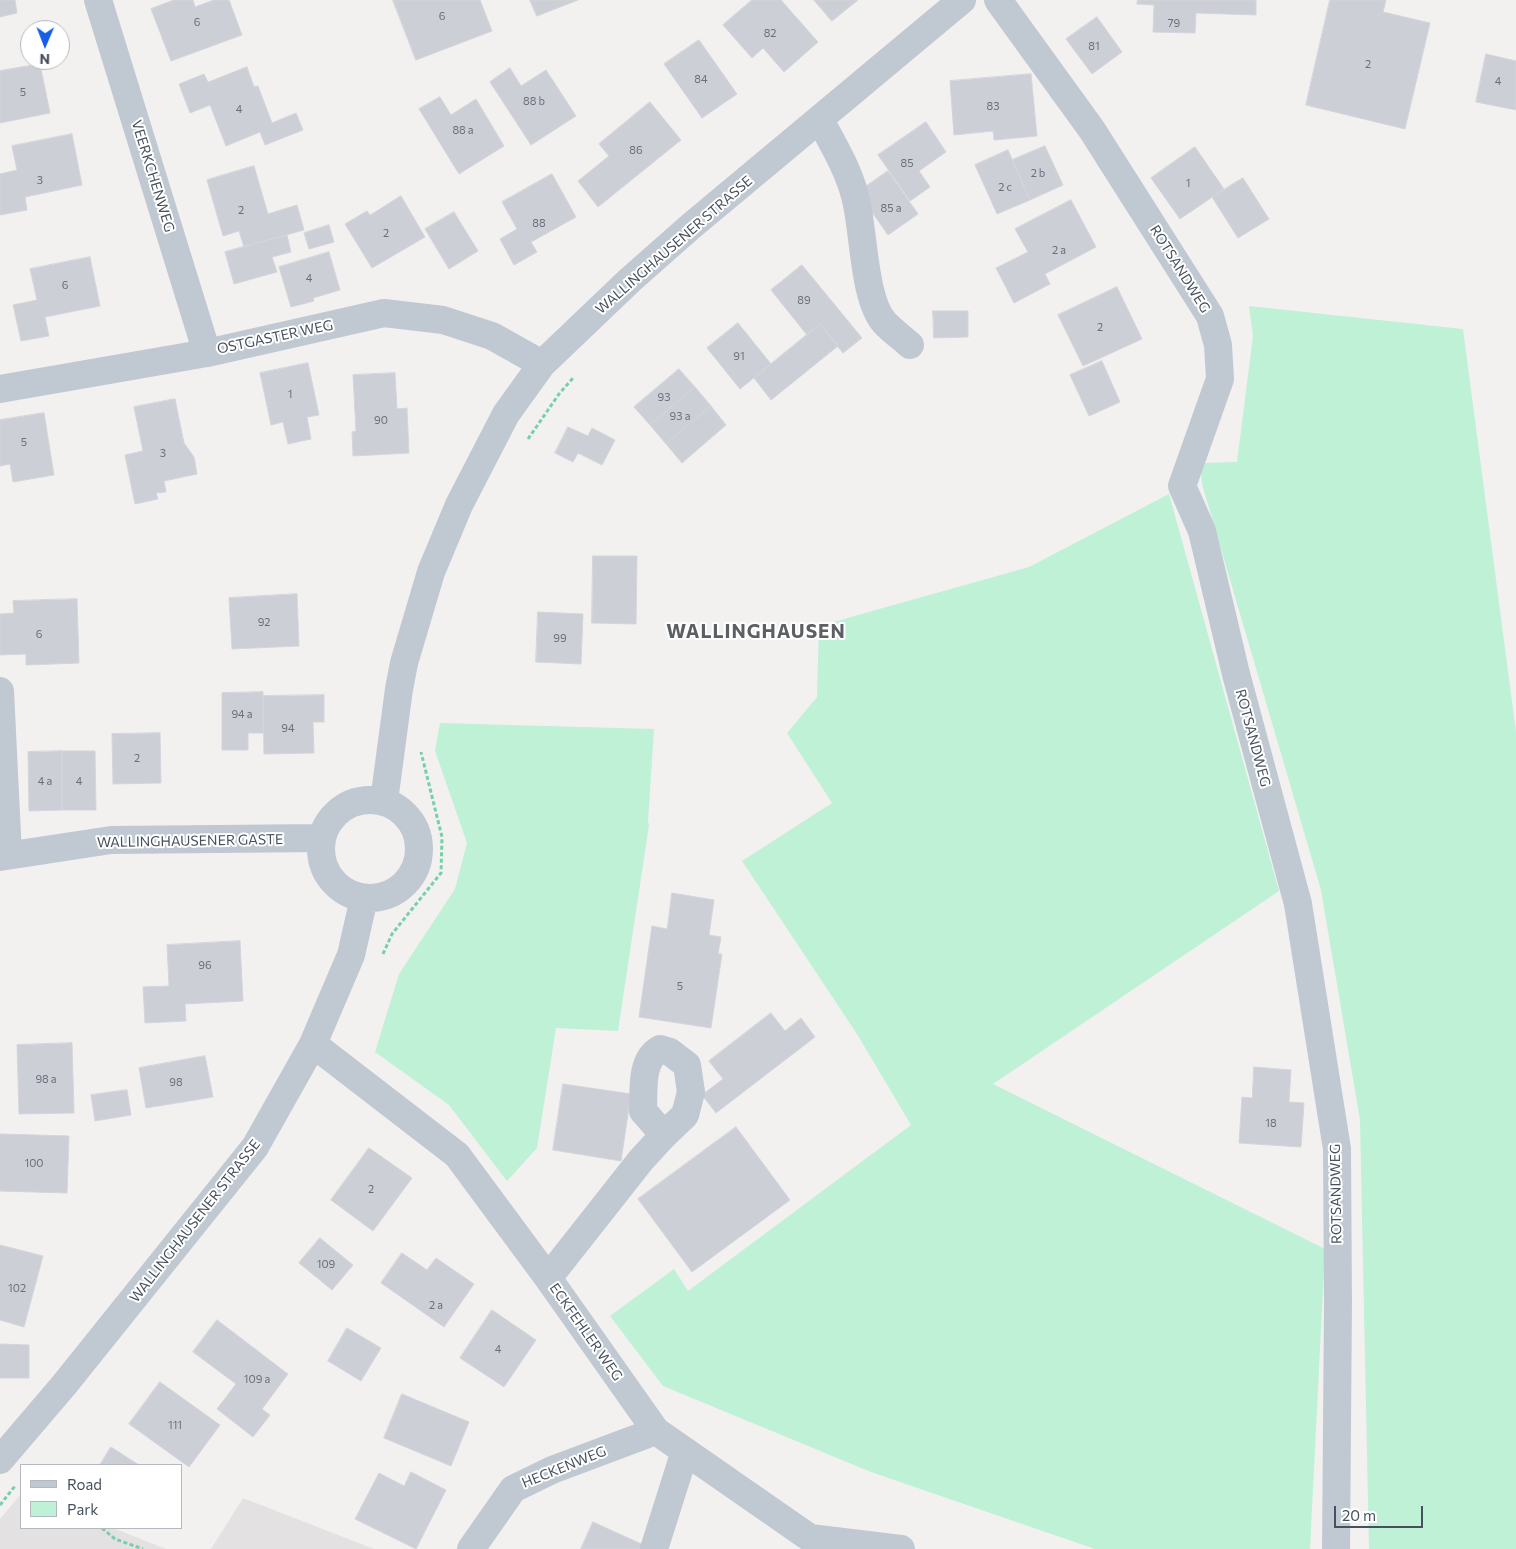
<!DOCTYPE html>
<html>
<head>
<meta charset="utf-8">
<style>
	body { margin:0 }
	#map { position:relative; width:1516px; height:1549px; overflow:hidden; background:#f3f0f0; font-family:Commissioner,sans-serif }
	canvas { display:block }
	.legend { position:absolute; left:20px; top:1464px; width:162px; height:65px; box-sizing:border-box; background:#fff; border:1px solid #b5b9bf; margin:0; padding:6px 9px; list-style:none; font-size:15px; color:#47515e }
	.legend li { display:flex; align-items:center; gap:10px; height:25px }
	.legend b { width:25px; border:1px solid #b5b9bf }
	.north { position:absolute; left:20px; top:20px; width:50px; height:50px; box-sizing:border-box; background:#fff; border:1px solid #b5b9bf; border-radius:50%; rotate:181deg; font-size:14px; font-weight:700; line-height:20px; text-align:center; color:#47515e }
	.north::after { content:''; display:block; margin:auto; width:18px; height:22px; background:#145ee8; clip-path:polygon(50% 0,100% 100%,50% 72%,0 100%) }
	.scale { position:absolute; left:1334px; top:1506px; width:89px; height:22px; box-sizing:border-box; border:2px solid #47515e; border-top:0; padding-left:6px; font-size:15px; line-height:18px; white-space:nowrap; color:#47515e; -webkit-text-stroke:4px #fff; paint-order:stroke }
</style>
</head>
<body>
<div id="map">
<canvas width="1516" height="1549"></canvas>
<ul class="legend">
<li><b style="height:6px;background:#c0c9d2"></b>Road</li>
<li><b style="height:14px;background:#bef1d6"></b>Park</li>
</ul>
<div class="north">N</div>
<div class="scale">20 m</div>
</div>
<script>
const ctx = document.querySelector('canvas').getContext('2d');
ctx.lineJoin = 'round';
function fillPath(path, color) { ctx.fillStyle = color; ctx.fill(path, 'evenodd'); }
function strokePath(path, color, width, dash) { ctx.strokeStyle = color; ctx.lineWidth = width; ctx.lineCap = dash ? 'butt' : 'round'; ctx.setLineDash(dash || []); ctx.stroke(path); }
function write(font, color, halo, rows, align = 'center') {
  ctx.font = font + ' Commissioner,sans-serif'; ctx.lineWidth = 4; ctx.setLineDash([]); ctx.textBaseline = 'middle'; ctx.strokeStyle = halo; ctx.fillStyle = color; for (const [text, x, y, turn = 0] of rows) {
    ctx.save(); ctx.translate(x, y); ctx.rotate((+turn || 0) * Math.PI / 180); ctx.textAlign = isNaN(turn) ? turn : align; if (halo) ctx.strokeText(text, 0, 0); ctx.fillText(text, 0, 0); ctx.restore();
  }
}
fillPath(new Path2D(`
	M21 1494V1528H113L166 1549H0V1519Z
	M243 1498 374 1549H211Z`), '#e4e1e2');
fillPath(new Path2D(`
	M1249 306 1463 329 1516 732V1549H1369L1360 1120 1321 890 1202 484 1200 463 1237 462 1253 336Z
	M1169 494 1279 891 993 1084 1325 1249 1310 1549H1095L871 1472 663 1386 610 1316 674 1269 688 1291 911 1125 857 1034 742 861 832 803 787 733 817 697 819 626 1029 567Z
	M440 723 654 729 648 821 649 825 618 1031 556 1028 537 1148 507 1181 449 1105 375 1052 399 974 455 889 467 843 435 751Z`), '#bef1d6');
const building = new Path2D(`
	M0 0H15L17 13 0 17Z
	M174 0H193L195 7 214 0H229L242 35 171 61 151 9Z
	M393 0H480L492 31 416 60Z
	M530 0H578L537 16Z
	M752 0H781L818 42 784 72 763 48 752 58 723 25Z
	M814 0H858L832 21Z
	M1138 0H1256V15L1196 13 1195 33 1153 32 1154 5 1137 4Z
	M1330 0H1386L1383 12 1430 23 1405 129 1306 105Z
	M1097 17 1122 52 1092 74 1066 39Z
	M699 40 737 94 702 118 664 64Z
	M1486 54 1516 61V110L1476 102Z
	M40 64 50 113 0 123V71Z
	M247 67 254 87 258 86 272 123 296 113 303 130 265 145 260 132 226 146 210 105 190 113 179 84 204 74 208 82Z
	M510 68 521 86 546 70 576 116 531 145 490 82Z
	M1031 74 1037 136 994 140 993 131 954 135 950 81Z
	M440 97 451 115 476 99 504 146 459 174 419 109Z
	M650 102 681 140 598 207 578 181 609 156 599 144Z
	M926 122 946 152 919 171 930 187 910 201 878 155Z
	M72 134 82 185 25 197 27 210 0 215V174L17 170 12 146Z
	M1045 146 1063 185 1030 200 1012 160Z
	M1195 147 1224 189 1180 219 1151 178Z
	M1008 150 1030 200 997 214 975 165Z
	M254 166 268 214 297 205 304 230 244 247 239 231 223 236 207 180Z
	M888 171 918 214 888 235 858 192Z
	M552 174 576 217 531 242 537 252 514 265 500 239 517 229 502 202Z
	M1243 178 1269 219 1238 238 1212 197Z
	M401 196 425 237 372 268 345 224 367 211 370 215Z
	M1071 200 1096 247 1045 274 1050 284 1014 303 996 268 1028 252 1015 229Z
	M454 212 478 251 449 269 425 229Z
	M329 225 334 242 309 249 304 233Z
	M287 235 291 252 272 257 277 272 234 284 225 252Z
	M329 252 340 290 313 298 314 301 291 307 279 267Z
	M90 257 100 306 45 317 49 336 21 341 13 305 37 300 30 269Z
	M802 265 862 338 843 353 820 324 807 335 771 290Z
	M1117 287 1142 339 1083 366 1058 315Z
	M933 311H968V337L934 338Z
	M738 323 771 364 740 389 707 348Z
	M820 324 838 346 771 400 754 378Z
	M1102 361 1120 402 1089 416 1070 375Z
	M308 363 319 415 307 417 311 439 288 444 283 422 271 425 260 373Z
	M679 369 695 387 650 425 634 407Z
	M395 373 397 409 407 408 409 453 353 456 352 432 356 431 353 375Z
	M695 387 711 406 666 444 650 425Z
	M175 399 184 443 194 457 197 474 164 481 166 492 156 493 158 499 135 504 125 455 143 451 134 407Z
	M711 406 726 425 682 463 666 444Z
	M44 413 54 475 13 482 10 464 0 466V420Z
	M568 427 588 436 592 428 615 440 602 465 578 453 573 462 555 453Z
	M593 556H637L636 624 592 623Z
	M297 594 299 646 232 649 229 598Z
	M77 599 79 663 26 665V654L0 655V614L14 613 13 601Z
	M538 612 583 614 581 664 536 662Z
	M263 692V733H248V750H222V693Z
	M324 695V722H313L314 753 264 754 263 696Z
	M160 733 161 783 113 784 112 734Z
	M62 751H95L96 810H62Z
	M62 751V810L29 811 28 752Z
	M672 893 714 900 709 935 721 937 718 954H722L711 1028 639 1017 652 926 667 929Z
	M240 941 243 1001 185 1004 186 1021 145 1023 143 987 169 986 167 945Z
	M771 1013 785 1031 801 1018 815 1037 716 1113 702 1095 723 1079 709 1061Z
	M72 1043 74 1113 19 1114 17 1045Z
	M205 1056 213 1097 146 1108 139 1068Z
	M1254 1067 1291 1070 1289 1102 1304 1103 1301 1147 1239 1143 1242 1097 1252 1098Z
	M563 1084 631 1094 621 1161 553 1150Z
	M127 1090 131 1115 95 1121 91 1095Z
	M736 1127 790 1200 692 1272 638 1199Z
	M0 1134 69 1136 67 1193 0 1191Z
	M369 1148 412 1178 373 1231 331 1200Z
	M320 1238 353 1265 332 1290 299 1263Z
	M0 1245 43 1256 24 1327 0 1320Z
	M402 1253 427 1270 436 1258 474 1284 444 1327 381 1283Z
	M492 1310 536 1340 504 1387 460 1358Z
	M217 1320 288 1374 262 1409 270 1415 253 1437 217 1409 236 1384 193 1352Z
	M347 1328 381 1348 361 1381 328 1361Z
	M0 1344 29 1345V1378H0Z
	M160 1382 220 1425 189 1467 129 1424Z
	M402 1394 469 1422 451 1466 384 1438Z
	M111 1447 139 1465H100Z
	M411 1472 446 1490 416 1549 355 1519 379 1473 404 1486Z
	M593 1522 648 1547V1549H581Z`);
fillPath(building, '#cccfd5');
strokePath(building, '#d4d5dc', 1);
strokePath(new Path2D(`
	M528 439 559 394 573 378
	M383 954 392 934 441 873 442 837 421 752
	M0 1505 15 1486
	M102 1528 115 1539 143 1549`), '#75d0ab', 3, [4, 2.5]);
strokePath(new Path2D(`
	M98 0 207 353
	M998 0 1092 130 1210 316 1218 345 1220 379 1182 486 1202 531 1236 674 1298 904 1337 1149 1338 1303 1336 1549
	M820 120C833 144 848 169 855 196 864 228 863 298 884 322 891 330 901 337 910 345
	M0 389 207 353 384 313 443 320 492 336 542 364
	M0 691 8 855
	M321 849a49 49 0 1 1 98 0a49 49 0 1 1-98 0Z
	M384 801 399 689 404 663 431 572 459 505 506 414 542 364 630 280 690 227 962 0
	M0 857 111 840 322 838
	M313 1044 457 1155 548 1278 656 1431 810 1538 901 1549
	M548 1278 641 1160 664 1135 685 1115 691 1092 687 1065 670 1052 660 1049C640 1060 644 1091 643 1111L664 1135
	M0 1460 64 1385 255 1147 313 1044 351 955 364 898
	M471 1549 513 1489 552 1470 656 1431
	M654 1549 685 1451`), '#c0c9d2', 28);
write('11px', '#68707c', null, [
	["6",442,16],
	["6",197,22],
	["79",1174,23],
	["82",770,33],
	["81",1094,46],
	["2",1368,64],
	["84",701,79],
	["4",1498,81],
	["5",23,92],
	["88 b",534,101],
	["83",993,106],
	["4",239,109],
	["88 a",463,130],
	["86",636,150],
	["85",907,163],
	["2 b",1038,173],
	["3",40,180],
	["1",1188,183],
	["2 c",1005,187],
	["85 a",891,208],
	["2",241,210],
	["88",539,223],
	["2",386,233],
	["2 a",1059,250],
	["4",309,278],
	["6",65,285],
	["89",804,300],
	["2",1100,327],
	["91",739,356],
	["1",290,394],
	["93",664,397],
	["93 a",680,416],
	["90",381,420],
	["5",24,442],
	["3",163,453],
	["92",264,622],
	["6",39,634],
	["99",560,638],
	["94 a",242,714],
	["94",288,728],
	["2",137,758],
	["4 a",45,781],
	["4",79,781],
	["96",205,965],
	["5",680,986],
	["98 a",46,1079],
	["98",176,1082],
	["18",1271,1123],
	["100",34,1163],
	["2",371,1189],
	["109",326,1264],
	["102",17,1288],
	["2 a",436,1305],
	["4",498,1349],
	["109 a",257,1379],
	["111",175,1425]
]);
write('14px', '#47515e', '#fff', [
	["VEERKCHENWEG",153,176,73],
	["WALLINGHAUSENER STRASSE",674,245,-41],
	["ROTSANDWEG",1180,269,58],
	["OSTGASTER WEG",275,337,-12],
	["ROTSANDWEG",1253,738,75],
	["WALLINGHAUSENER GASTE",190,841,-1],
	["ROTSANDWEG",1336,1194,-91],
	["WALLINGHAUSENER STRASSE",195,1221,-52],
	["ECKFEHLER WEG",586,1332,55],
	["HECKENWEG",564,1467,-22]
]);
ctx.letterSpacing = '1px';
write('bold 19px', '#5c6065', '#fff', [
	["WALLINGHAUSEN",756,632]
]);
ctx.letterSpacing = '0px';
</script>
</body>
</html>
